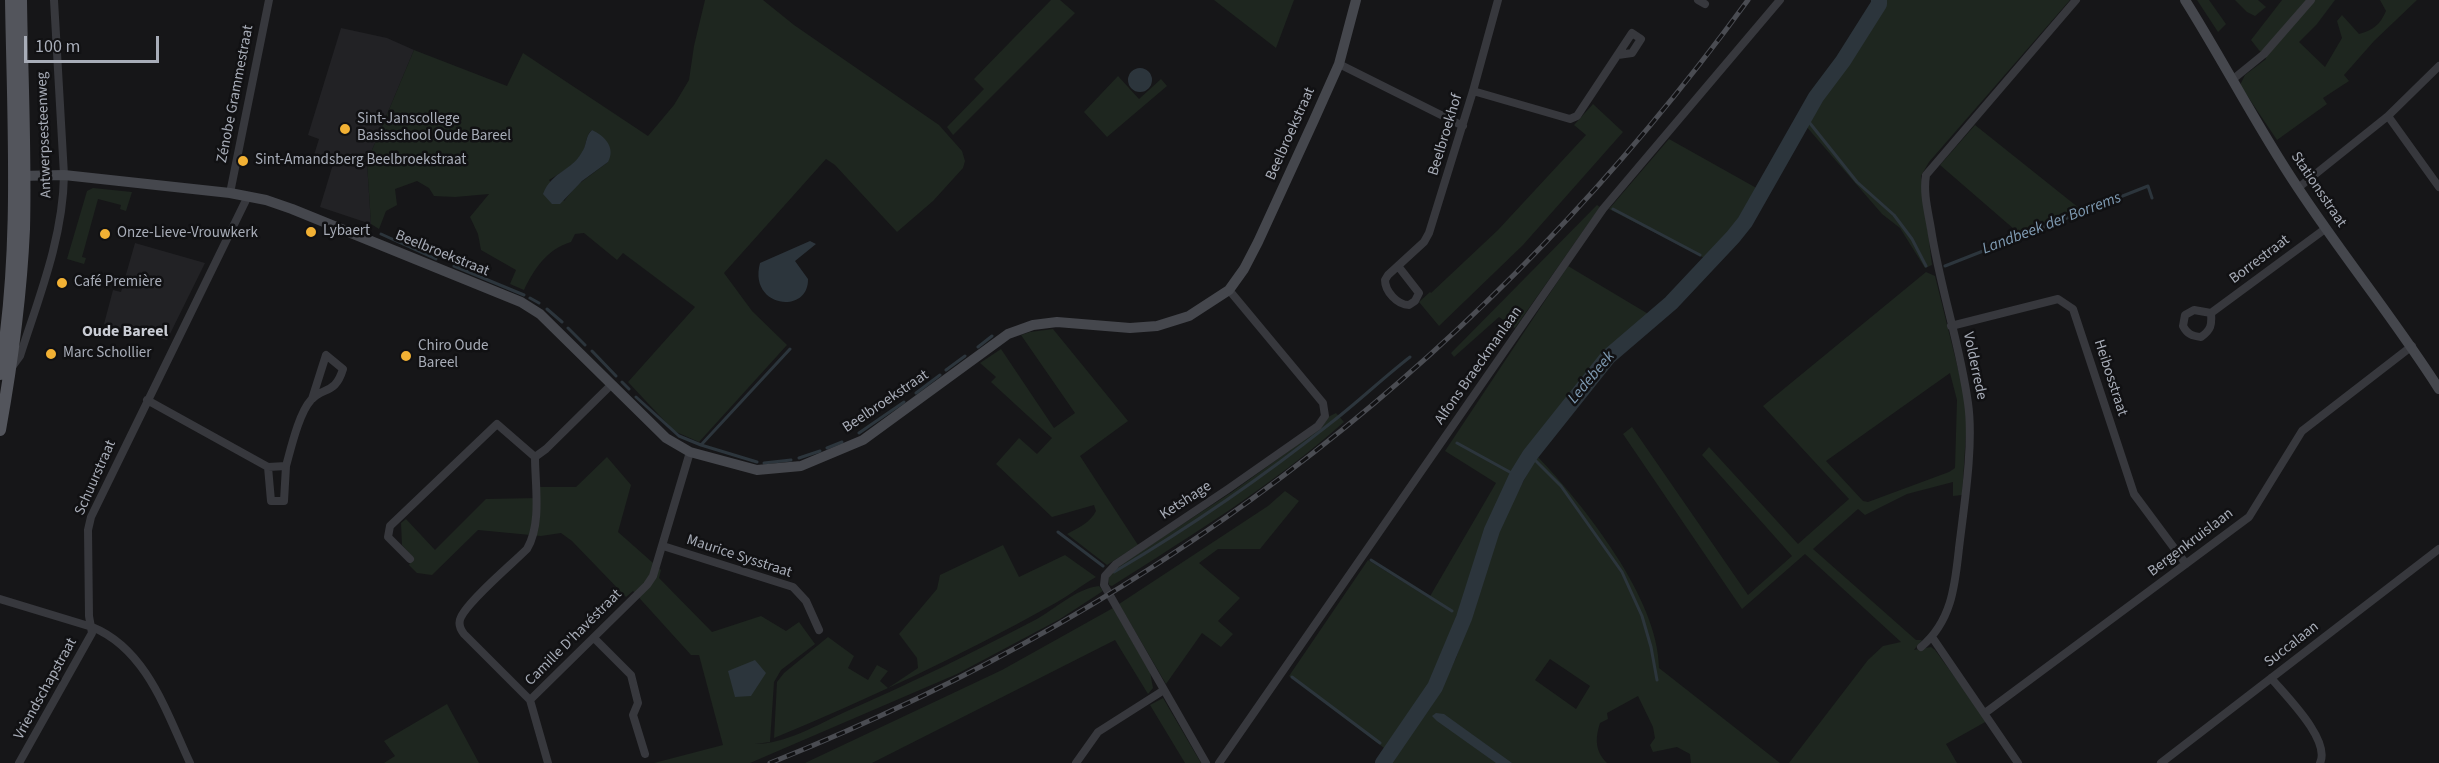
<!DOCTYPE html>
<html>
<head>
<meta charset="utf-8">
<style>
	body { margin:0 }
	#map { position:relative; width:2439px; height:763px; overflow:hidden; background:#161618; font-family:"Source Sans 3",sans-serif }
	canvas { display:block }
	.scale { position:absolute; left:24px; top:36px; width:135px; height:27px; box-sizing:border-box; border:3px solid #a8adb8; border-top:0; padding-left:8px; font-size:18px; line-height:21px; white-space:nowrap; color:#a8adb8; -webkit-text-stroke:4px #111113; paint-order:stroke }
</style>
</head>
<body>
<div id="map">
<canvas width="2439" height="763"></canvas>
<div class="scale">100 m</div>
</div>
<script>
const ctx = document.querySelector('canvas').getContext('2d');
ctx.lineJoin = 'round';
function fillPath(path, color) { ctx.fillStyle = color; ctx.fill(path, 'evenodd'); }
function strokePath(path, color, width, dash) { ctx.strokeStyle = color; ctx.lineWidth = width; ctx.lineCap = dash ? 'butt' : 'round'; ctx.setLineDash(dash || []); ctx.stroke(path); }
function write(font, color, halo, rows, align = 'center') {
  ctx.font = font + ' "Source Sans 3",sans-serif'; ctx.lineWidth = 5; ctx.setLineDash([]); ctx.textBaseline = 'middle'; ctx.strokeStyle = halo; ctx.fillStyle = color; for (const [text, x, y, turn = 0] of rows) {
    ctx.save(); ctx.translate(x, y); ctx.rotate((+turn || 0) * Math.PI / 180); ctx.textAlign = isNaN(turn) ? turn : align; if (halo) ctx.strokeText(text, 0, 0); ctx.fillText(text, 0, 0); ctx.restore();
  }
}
fillPath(new Path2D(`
	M341 28 387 38 414 50 367 162 371 224 320 207 334 161 314 155 319 139 308 135Z
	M135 243 205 263 167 340 104 324 113 290 121 292Z`), '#222225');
fillPath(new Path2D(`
	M705 0H763L794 25 939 125 962 151 965 161 963 168 933 201 897 232 835 165 826 159 724 273 752 311 787 345 699 442 674 431 628 382 695 307 623 253 617 260 584 233 575 234 571 242C547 249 534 269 524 290L510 284 516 270 481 250 478 234 470 217 489 194 455 197 434 196 429 188 417 181 395 189 397 205 386 211 379 229 371 224 367 162 414 50 507 86 523 53 648 136 674 105 689 80 694 46ZM592 130 608 162 576 186 564 201 549 180C561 173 576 164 583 152 587 144 585 136 592 130Z
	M1051 0H1060L1075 13 953 135 947 127 984 89 974 79Z
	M1214 0H1294L1276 48Z
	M1871 0H2070L1929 162 1921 176 1932 265 1925 268 1900 228 1882 214 1799 118 1811 96 1873 8Z
	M2197 0H2209L2226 24 2218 32Z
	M2235 0H2258L2266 7 2255 16 2247 12Z
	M2282 0H2335L2317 24 2299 42 2325 67 2342 38 2337 21 2342 15 2359 34C2373 30 2380 25 2386 11L2380 0H2417L2374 41 2344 75 2349 81 2323 98 2327 104 2277 140 2240 85 2245 75 2266 59 2251 40Z
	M1118 76 1139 99 1161 79 1167 86 1107 137 1084 112Z
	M1593 104 1623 132 1523 245 1439 326 1419 302 1430 292 1431 293 1498 230 1586 135 1574 125Z
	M1975 125 2084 212 2022 236 1940 165Z
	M1669 139 1760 190C1744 219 1729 237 1706 259L1609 209Z
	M93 188 132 192 126 211 120 209 121 205 98 199 82 257 86 258 84 264 67 259 87 191Z
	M1597 205 1600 207 1515 328 1499 317 1454 357 1451 353Z
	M1568 266 1650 315 1605 354 1512 472 1478 560 1471 586 1459 612 1452 641 1415 714 1393 741 1401 747 1431 706 1456 658 1475 604 1496 532 1537 456C1583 504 1659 599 1659 668L1780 763H1691L1690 754 1677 747 1653 752 1650 745 1655 738 1653 727 1638 696 1607 713 1608 719 1600 723C1595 739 1595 751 1607 763H1377L1384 748 1289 676 1368 560 1429 598 1496 483 1445 451ZM1550 659 1590 686 1576 709 1535 680Z
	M1926 272 1935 276 1966 401 1967 419 1962 495 1953 496V482L1907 494 1865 515 1858 509 1813 549 1916 640H1922L1914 650 1931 647 1935 650 1987 721 1946 744 1957 763H1789L1868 660 1883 646 1901 642 1805 554 1742 609 1623 434 1632 427 1748 595 1792 556 1702 455 1709 447 1798 544 1849 499 1763 406ZM1950 373 1957 400 1955 468 1949 472 1868 502 1863 501 1826 461Z
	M1053 329 1128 421 1080 456 1138 545 1107 565 1067 534C1078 528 1090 523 1096 511L1094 505 1052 517 996 464 1019 438 1037 454 1052 438 991 382 996 377 980 363 1001 349 1054 428 1075 413 1021 335 1030 332Z
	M1336 413 1344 422C1272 486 1192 535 1112 586L1109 585 1108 578 1121 564 1232 492 1322 427 1328 417Z
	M607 457 631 485 618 532 661 570 659 578 712 632 761 616 786 631 799 622 815 644 781 670 774 682 770 742 755 744C785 744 817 725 845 712 909 684 972 653 1035 620 1057 608 1075 589 1099 586L1103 591 1060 619 957 674 750 763H654L723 745 699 655H691L633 591 626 597 572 541 561 533 541 536 478 530 432 575 417 573 409 565 413 557 402 545 401 523 406 519 435 550 486 499 539 498V487H576Z
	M1285 491 1299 501 1260 549H1218L1199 563 1240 598 1218 621 1233 634 1221 647 1202 633 1166 684 1119 604 1268 506Z
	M1003 545 1019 577 1065 555 1096 577C1080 586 1066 598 1050 606 960 656 868 699 774 738L777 682 784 673 828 637 854 656 848 668 868 680 877 665 888 671 880 681 888 688 918 668 917 658 899 634 937 589 940 575Z
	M1113 608 1150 672 1153 688 1148 694 1115 640 872 763H805L1002 670Z
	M1163 698 1201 763H1185L1150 705Z
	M447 704 479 763H384L395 756 384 741Z`), '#1e261f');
fillPath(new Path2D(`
	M1128 80a12 12 0 1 1 24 0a12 12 0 1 1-24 0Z
	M592 130C605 136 616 148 608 162L582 181 560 204H552L543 194C552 171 572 171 582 152 587 145 585 136 592 130Z
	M810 241 816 244 795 261 808 279C809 315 748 308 760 263Z
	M755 660 766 673 751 696 735 697 728 671Z
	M1436 713 1444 714 1512 763H1496L1437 721 1432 716Z`), '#2c353c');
strokePath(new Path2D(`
	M1805 117 1857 182 1894 215 1912 239 1926 266
	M1613 209 1700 255
	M381 234 436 259
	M1707 259 1710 261
	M454 266 524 295
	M1945 266 2148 186 2152 198
	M530 298 539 303
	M547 309 562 322
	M568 328 585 345
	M978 347 992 336
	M592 351 616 376
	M946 370 965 356
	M622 382 629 389
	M916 393 940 375
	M636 397 679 436 701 445 790 349
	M859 433 904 402
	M1457 443 1517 476
	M701 445 757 462
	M827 448 842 442
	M1530 455 1561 486 1622 572 1642 616 1651 647 1657 680
	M799 458 820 451
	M764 463 791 460
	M1058 532 1103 566
	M1371 560 1452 611
	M1114 572C1190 527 1263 477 1332 422 1359 401 1383 378 1410 357
	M1292 677 1380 743
	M1383 762 1385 763`), '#2c353c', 3);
strokePath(new Path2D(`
	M1383 763 1435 687 1464 618 1492 530 1517 476 1530 455 1608 357 1671 303 1733 237 1745 222 1816 97 1843 61 1879 4V0`), '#2c353c', 16);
strokePath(new Path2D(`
	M1698 0 1705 4
	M1339 64 1463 126
	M2232 80 2264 54 2311 0
	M1473 91 1570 119 1577 116 1632 33 1641 39 1632 53 1618 55
	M2388 116 2439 187
	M2298 188 2388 116 2439 66
	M230 193 269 0
	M1398 266 1419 293 1415 301 1409 305C1397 305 1385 291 1385 280L1388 275 1424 242 1429 233 1473 91 1498 0
	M2211 313C2212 325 2211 330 2201 337 2192 336 2187 334 2183 326L2185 315 2194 310 2211 313 2325 229
	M1951 326 2058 299 2073 309 2134 494 2186 564
	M12 367 20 356C39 297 63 238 64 175L54 0
	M147 400 268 467 286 466C291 448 299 413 311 400 324 386 335 395 343 369L326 355 312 399
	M535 457C535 485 542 524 527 549 512 564 469 600 461 617 458 623 460 629 464 634L530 700 548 763
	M535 457 546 449 611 385
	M268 467 271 501H284L286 466
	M663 546 793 587 806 601 819 630
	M410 559 388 537 390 526 497 424 535 457
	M0 599 92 627C147 649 167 714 190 763
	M1932 637 2018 763
	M594 638 631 675 638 703 633 715 645 754
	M1921 647C1952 621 1955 585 1959 548 1964 506 1974 444 1968 403 1960 344 1940 288 1931 229 1928 211 1923 193 1926 175L2076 0
	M2271 678C2286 696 2331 740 2320 763
	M530 700 647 585 653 576 690 452
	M1985 713 2249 517 2302 431 2412 346
	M19 763 92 633 89 616 88 530 91 517 248 196
	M1076 763 1098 732 1164 690
	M1206 763 1104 585 1105 576 1116 564 1228 489 1318 426 1325 416 1323 403 1229 290
	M1219 763 1603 209 1780 0
	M2161 763 2439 549`), '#37383d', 8);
strokePath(new Path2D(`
	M2185 0C2224 62 2257 127 2298 188 2343 256 2395 320 2439 389
	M19 176 64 175 230 193 266 200 292 209 521 302 540 314 666 438 690 452 757 470 801 466 863 440 1008 334 1033 325 1057 322 1130 328 1157 326 1189 316 1229 290 1244 269 1258 242 1314 120 1339 64 1356 0`), '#45474d', 10);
strokePath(new Path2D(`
	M0 374C21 251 13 125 11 0
	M0 430C12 363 21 297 24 229 26 153 22 76 21 0`), '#53555c', 12);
const rail = new Path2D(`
	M770 763C1170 604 1495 347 1748 0`);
strokePath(rail, '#4a4c52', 5);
strokePath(rail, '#111113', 3, [9]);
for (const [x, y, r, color] of [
	[345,129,6,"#f2b134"],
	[243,161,6,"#f2b134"],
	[311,232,6,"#f2b134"],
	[105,234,6,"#f2b134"],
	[62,283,6,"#f2b134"],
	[51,354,6,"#f2b134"],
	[406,356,6,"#f2b134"]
]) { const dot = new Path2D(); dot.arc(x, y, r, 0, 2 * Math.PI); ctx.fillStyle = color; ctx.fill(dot); strokePath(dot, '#111113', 2); }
write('15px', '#a8adb8', '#111113', [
	["Zénobe Grammestraat",236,94,-79],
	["Beelbroekstraat",1291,134,-66],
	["Antwerpsesteenweg",45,135,-92],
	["Beelbroekhof",1446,135,-73],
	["Stationsstraat",2318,190,56],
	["Beelbroekstraat",442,254,22],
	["Borrestraat",2260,260,-37],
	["Alfons Braeckmanlaan",1479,366,-55],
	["Volderrede",1974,366,78],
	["Heibosstraat",2110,378,72],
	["Beelbroekstraat",886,402,-34],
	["Schuurstraat",96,478,-66],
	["Ketshage",1186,501,-33],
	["Bergenkruislaan",2191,543,-37],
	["Maurice Sysstraat",739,557,18],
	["Camille D'havéstraat",574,638,-45],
	["Succalaan",2292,645,-38],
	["Vriendschapstraat",46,689,-61]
]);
write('15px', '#a8adb8', '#111113', [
	["Sint-Janscollege",357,120],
	["Basisschool Oude Bareel",357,137],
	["Sint-Amandsberg Beelbroekstraat",255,161],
	["Lybaert",323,232],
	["Onze-Lieve-Vrouwkerk",117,234],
	["Café Première",74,283],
	["Chiro Oude",418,347],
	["Bareel",418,364],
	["Marc Schollier",63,354]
], 'left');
write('italic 16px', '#7f9bb3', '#111113', [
	["Landbeek der Borrems",2052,224,-21],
	["Ledebeek",1592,378,-50]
]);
write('bold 16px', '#c9ccd4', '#111113', [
	["Oude Bareel",125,332]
]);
</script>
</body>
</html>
